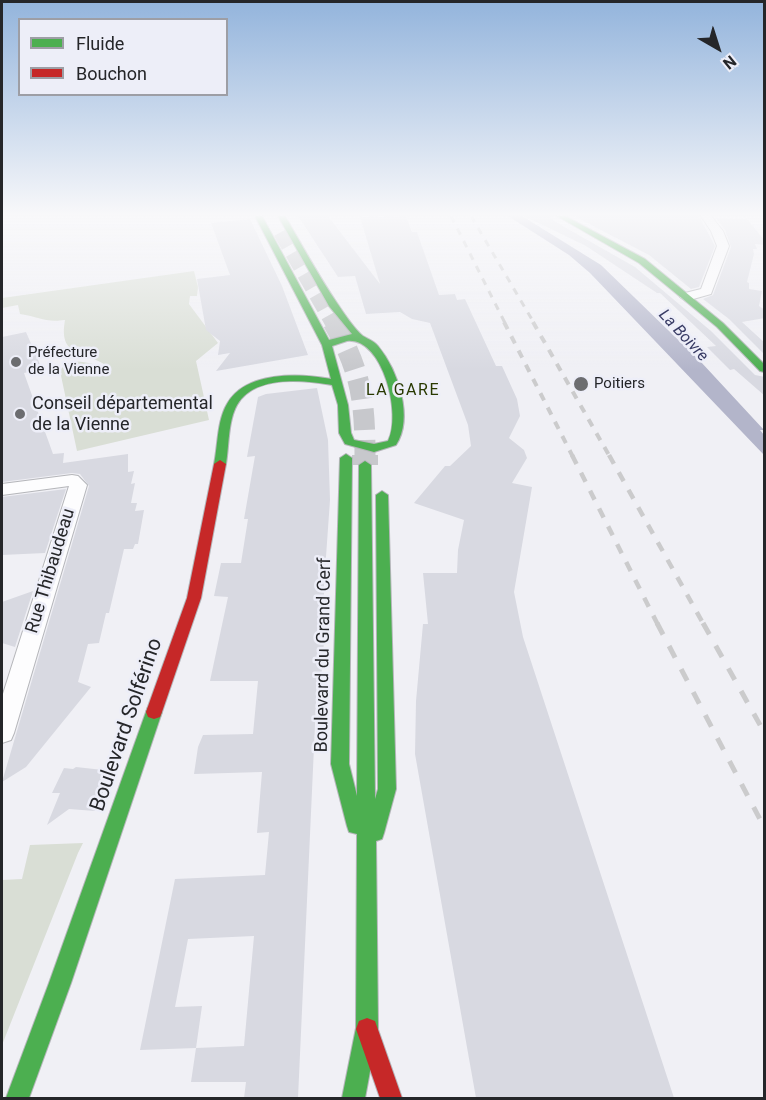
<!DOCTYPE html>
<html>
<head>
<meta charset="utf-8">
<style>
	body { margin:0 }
	#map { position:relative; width:766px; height:1100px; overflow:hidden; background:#f0f0f5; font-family:Roboto,sans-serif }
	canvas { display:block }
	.frame { position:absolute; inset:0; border:3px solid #252629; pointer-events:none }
	.legend { position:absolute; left:18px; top:18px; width:210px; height:78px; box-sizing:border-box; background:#edeef8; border:2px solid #9d9ea5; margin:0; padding:8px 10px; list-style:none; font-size:18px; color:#252629 }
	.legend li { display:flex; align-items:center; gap:12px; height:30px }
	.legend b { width:30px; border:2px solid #9d9ea5 }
	.north { position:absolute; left:688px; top:18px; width:60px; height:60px; -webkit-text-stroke:4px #edeef8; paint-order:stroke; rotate:141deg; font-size:16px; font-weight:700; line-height:24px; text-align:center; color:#252629 }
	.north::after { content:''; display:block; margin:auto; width:21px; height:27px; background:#252629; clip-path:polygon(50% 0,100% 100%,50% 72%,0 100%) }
</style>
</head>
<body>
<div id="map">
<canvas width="766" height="1100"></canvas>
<div class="frame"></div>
<ul class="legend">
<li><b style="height:8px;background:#4caf50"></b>Fluide</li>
<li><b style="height:8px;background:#c62828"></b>Bouchon</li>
</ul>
<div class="north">N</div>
</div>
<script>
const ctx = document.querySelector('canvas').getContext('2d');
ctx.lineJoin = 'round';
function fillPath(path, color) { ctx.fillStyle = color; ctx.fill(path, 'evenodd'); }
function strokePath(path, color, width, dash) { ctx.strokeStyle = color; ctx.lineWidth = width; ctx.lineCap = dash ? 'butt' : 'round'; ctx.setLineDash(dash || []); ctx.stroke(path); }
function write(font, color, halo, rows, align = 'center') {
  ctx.font = font + ' Roboto,sans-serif'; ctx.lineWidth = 5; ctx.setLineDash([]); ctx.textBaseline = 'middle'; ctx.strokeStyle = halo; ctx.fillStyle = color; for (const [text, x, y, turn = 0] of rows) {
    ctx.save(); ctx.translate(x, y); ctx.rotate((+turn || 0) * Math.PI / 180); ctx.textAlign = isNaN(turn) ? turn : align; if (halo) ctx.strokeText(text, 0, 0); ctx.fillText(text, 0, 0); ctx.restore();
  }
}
fillPath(new Path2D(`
	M194 271 198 287 197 296H190L189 304 218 343 196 361 209 420 77 451 60 371C70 353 92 366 107 366 84 350 58 358 65 320 45 323 40 317 20 314L18 305 2 308V298Z
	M83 843 78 853 2 1045V880L22 879 30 845Z`), '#d9ded5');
fillPath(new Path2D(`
	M508 216H522L601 265 701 362 764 430H760L764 435V455L590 273 569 255Z`), '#b3b5ca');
fillPath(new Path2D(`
	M298 216H328L380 284 360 217 406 216 412 232H417L439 295 455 294 457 300 465 299 496 366H502L517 399 520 416 509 438 524 450 527 458 512 483 532 487 514 592 523 637 674 1098H476L415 754 416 701 423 624H428L423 573H457L458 550 464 520 414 503 445 466H450L471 446 468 425 430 323 412 319 400 312 366 314 355 276 338 277Z
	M524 216H551L554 221 635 267 711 331 755 375 765 377V396L734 369 730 370 707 347 716 346 660 293H657L586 246Z
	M574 216H699L715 246 699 287 691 289 649 255Z
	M716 218 747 219 765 241V245L755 244 757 249H753L754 254 747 282 749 283V289L762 291 759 306 765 310V318L742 322 765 343V355L729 319 703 299 713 295 731 247 725 230Z
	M250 219 282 286 308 355 216 371 230 353 218 355 220 341 206 330 197 279 230 275 211 223Z
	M26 332 42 369 24 373 53 454 64 453 63 463 128 454V472L134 471 131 484 135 483 131 503H137L135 511 144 510 138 544H135L133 549H124L109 613H106L99 643 88 644 78 682 91 687 26 767 2 782 89 486 80 474 72 473 2 482V337Z
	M317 388 328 440 330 500 324 585V614H326L321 681H317L298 1098H244L246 1082H191L196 1048 140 1050 175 879 265 875 269 832 257 833 262 772 194 774 198 747 203 735 253 734 258 681H210L228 597 214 596 221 563H241L248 519H244L255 456 247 457 258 397 266 394ZM254 936 244 1046 196 1048 202 1006 175 1007 188 939Z
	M66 489 45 553 2 555V497Z
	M33 591 15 647 2 643V602Z
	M76 767 112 771 95 811 69 809 47 825 60 793H52L64 768 73 769Z`), '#d8d9e1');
strokePath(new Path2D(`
	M281 232 333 323`), '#c7c8cc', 16, [16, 8]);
strokePath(new Path2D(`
	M333 322C361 371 365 400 365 457`), '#c7c8cc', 21, [21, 10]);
strokePath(new Path2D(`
	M365 455V465`), '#c7c8cc', 26, [26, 14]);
const street = new Path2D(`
	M701 216H711L723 231 729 246 711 294 686 301 680 297 681 294 701 289 717 246 711 231Z
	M72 475 78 476 87 485 14 733 11 740 2 743V697L69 486 2 495V484Z`);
const fast = new Path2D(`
	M255 216H262L329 340 352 334 329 306 278 216H285C302 245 318 275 337 303 344 313 354 329 363 336 368 339 374 341 378 346 398 370 414 418 396 445L374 452 345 444 339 433 338 405 332 385C304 380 254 375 237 405 228 421 229 446 226 464L220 468 214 464C218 445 217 421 227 404 245 371 299 373 331 379L322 345ZM347 341C383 337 402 415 388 441L374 444 354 440 351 433 348 405 332 346Z
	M557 216H565L645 259 723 323 764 364V372L760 371 717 327 639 263Z
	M346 454 352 458 349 764 357 796 359 465 365 461 371 465 375 799 378 789 376 495 382 491 388 495 396 789 384 833 382 839 376 841 378 1028 365 1098H342L356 1028 357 834 349 832 347 826 331 764 340 458Z
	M154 705 160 707 162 712 71 983 29 1098H6L49 983 146 712 148 707Z`);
const jam = new Path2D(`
	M220 460 226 464 201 598 162 712 160 717 154 719 148 717 146 712 187 598 214 464Z
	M367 1018 375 1021 402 1098H380L356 1029 359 1021Z`);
strokePath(street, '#b5b6ba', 2);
strokePath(fast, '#b5b6ba', 2);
strokePath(jam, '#b5b6ba', 2);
fillPath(street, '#fdfdfe');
fillPath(fast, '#4caf50');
fillPath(jam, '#c62828');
strokePath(new Path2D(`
	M451 216 505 323
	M471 216 534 323`), '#cbcbcc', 3, [7, 7]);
strokePath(new Path2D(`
	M504 322 573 457
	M533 322 610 457`), '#cbcbcc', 4, [8, 8]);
strokePath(new Path2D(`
	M572 455 658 625
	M609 455 704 625`), '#cbcbcc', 4.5, [10, 10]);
strokePath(new Path2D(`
	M657 623 764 827
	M703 623 764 732`), '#cbcbcc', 5, [13, 13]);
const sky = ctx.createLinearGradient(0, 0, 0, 370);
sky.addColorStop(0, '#93b4dc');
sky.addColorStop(0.58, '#f8f8fa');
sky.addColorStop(1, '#f8f8fa00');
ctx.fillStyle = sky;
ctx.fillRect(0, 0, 766, 370);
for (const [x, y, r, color] of [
	[16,362,6,"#6c6d70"],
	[581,384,8,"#6c6d70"],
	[20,414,6,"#6c6d70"]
]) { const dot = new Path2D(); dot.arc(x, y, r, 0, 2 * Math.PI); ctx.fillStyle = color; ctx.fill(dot); strokePath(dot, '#edeef8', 2); }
write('15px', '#252629', '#edeef8', [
	["Préfecture",28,353],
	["de la Vienne",28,370],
	["Poitiers",594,384]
], 'left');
write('italic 16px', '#383b64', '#edeef8', [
	["La Boivre",683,336,47]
]);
ctx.letterSpacing = '1.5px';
write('16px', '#293901', '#edeef8', [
	["LA GARE",403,391]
]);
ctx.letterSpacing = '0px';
write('18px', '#252629', '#edeef8', [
	["Conseil départemental",32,404],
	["de la Vienne",32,425]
], 'left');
write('18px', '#252629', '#edeef8', [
	["Rue Thibaudeau",51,571,-73],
	["Boulevard du Grand Cerf",324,655,-89]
]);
write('21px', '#252629', '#edeef8', [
	["Boulevard Solférino",127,725,-71]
]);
</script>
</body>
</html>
